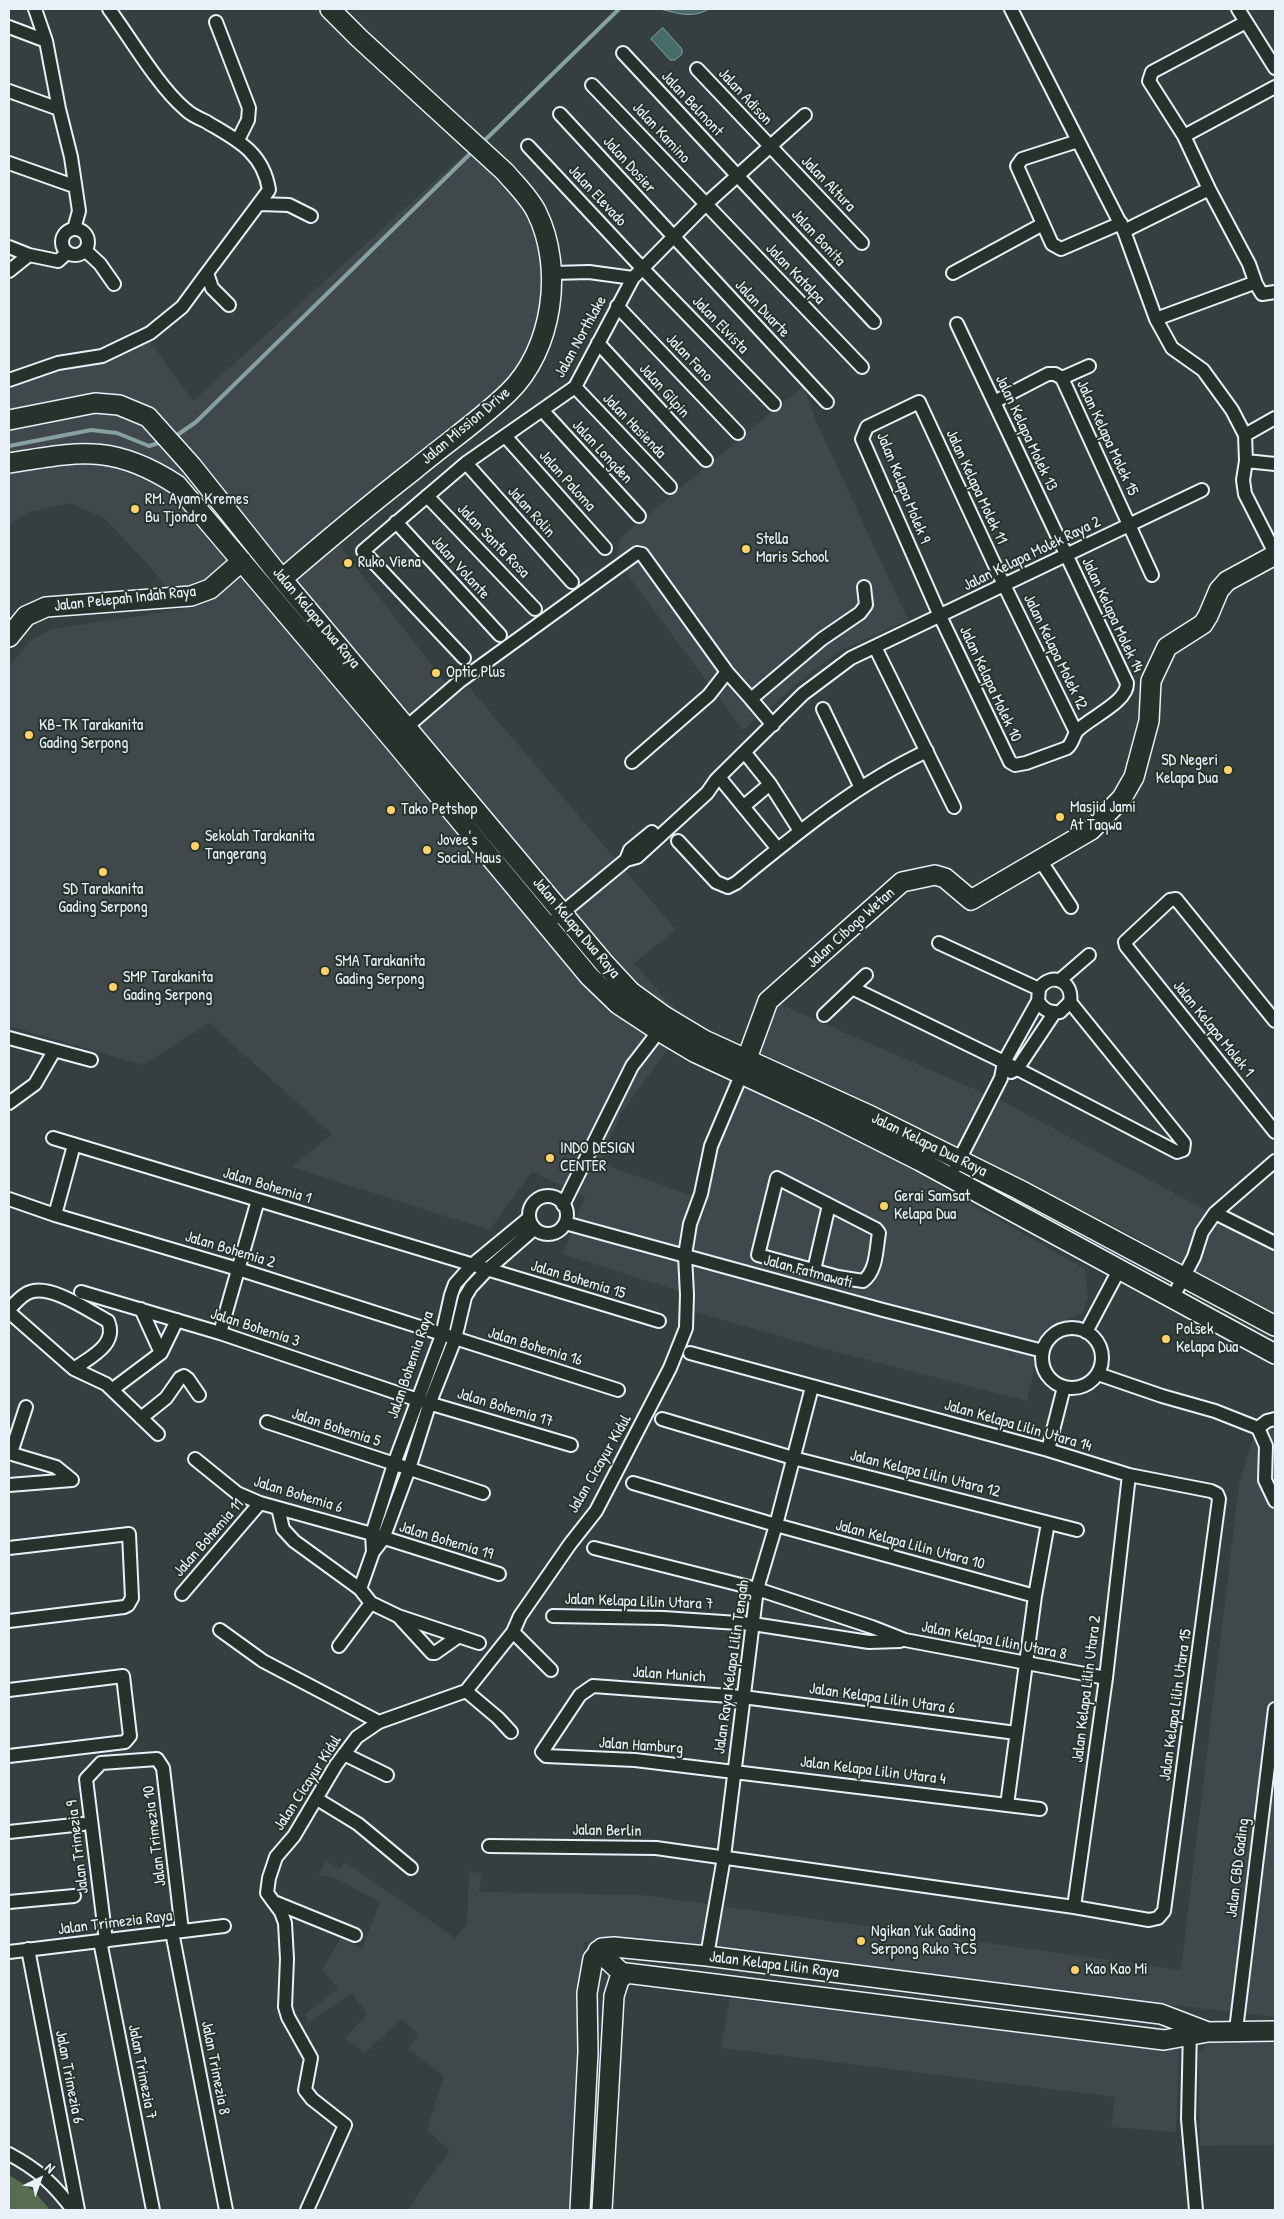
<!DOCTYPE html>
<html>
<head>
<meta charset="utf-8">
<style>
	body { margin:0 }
	#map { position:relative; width:1284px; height:2219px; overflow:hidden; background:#353f3f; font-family:"Patrick Hand",sans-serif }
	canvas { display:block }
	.frame { position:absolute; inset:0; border:10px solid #e8f1f8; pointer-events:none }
	.north { position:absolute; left:15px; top:2154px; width:50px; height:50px; -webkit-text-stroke:4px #26332d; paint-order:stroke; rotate:42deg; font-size:14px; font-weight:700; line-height:20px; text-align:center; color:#e8f1f8 }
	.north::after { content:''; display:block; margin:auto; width:18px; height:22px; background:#e8f1f8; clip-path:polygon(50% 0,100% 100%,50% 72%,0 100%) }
</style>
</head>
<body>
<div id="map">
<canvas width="1284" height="2219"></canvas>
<div class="frame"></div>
<div class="north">N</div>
</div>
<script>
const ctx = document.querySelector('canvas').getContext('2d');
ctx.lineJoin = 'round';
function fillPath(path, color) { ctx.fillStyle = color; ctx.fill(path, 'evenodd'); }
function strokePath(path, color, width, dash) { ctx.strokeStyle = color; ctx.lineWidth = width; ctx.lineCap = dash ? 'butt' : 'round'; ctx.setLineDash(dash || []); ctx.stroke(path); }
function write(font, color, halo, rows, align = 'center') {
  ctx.font = font + ' "Patrick Hand",sans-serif'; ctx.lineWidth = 4; ctx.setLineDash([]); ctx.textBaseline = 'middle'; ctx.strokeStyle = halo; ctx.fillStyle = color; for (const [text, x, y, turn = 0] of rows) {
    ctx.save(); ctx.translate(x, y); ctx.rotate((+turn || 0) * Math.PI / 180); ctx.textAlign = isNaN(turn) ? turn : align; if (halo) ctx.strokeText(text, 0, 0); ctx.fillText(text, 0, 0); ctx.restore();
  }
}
fillPath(new Path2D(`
	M467 152 504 184 526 214 540 248 544 288 537 324 527 352 508 382 326 526 345 553 455 695 468 686 676 930 634 963 665 999 689 1020 621 1113 600 1163 707 1201 722 1135 745 1082 847 1133 1085 1269 1088 1297 1082 1314 1063 1321 1042 1335 1027 1401 821 1348 691 1311 689 1294 563 1254 585 1197 532 1172 489 1230 292 1167 332 1134 209 1023 143 1065 9 1026V669L28 642 52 629 184 609 146 562 104 518 70 503 29 512 9 525V389L36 375 97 361 148 339 193 401Z
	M803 386 816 421 908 620 841 650 805 677 743 730 616 559 620 538Z
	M779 1004 1002 1101 1275 1247V1314L1105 1221 759 1052Z
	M1259 1418 1275 1424V2017L723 1953 584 1942 580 2032 569 2210H411L412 2204 425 2184 450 2151 427 2130 444 2076 408 2049 418 2034 401 2019 365 2053 345 2038 367 2014 352 1993 309 2022 305 2014 338 1989 322 1969 341 1938 362 1949 380 1902 333 1877 318 1875 327 1861 339 1870 345 1862 455 1938 467 1924 469 1871 482 1874 479 1892 642 1895 1181 1970 1239 1485Z
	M730 1998 1179 2049 1176 2132 1111 2127 1115 2097 721 2048Z
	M1275 2041V2145L1200 2146 1198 2053 1210 2042Z`), '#40484c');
fillPath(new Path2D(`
	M9 2175 34 2191 50 2210H9Z`), '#566d52');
const water = new Path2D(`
	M660 9H659H709C692 19 677 13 660 9Z
	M663 28 682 49V54L675 60H670L651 39Z`);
fillPath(water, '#476c6a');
strokePath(water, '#87a1a3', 1);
strokePath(new Path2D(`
	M482 143 619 9
	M173 438 196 422 473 151
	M9 446 91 430 117 433 149 446 162 442`), '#87a1a3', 4);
const street = new Path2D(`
	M35 9 46 41 59 109 71 157 79 211 74 229
	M109 9C131 39 158 86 185 109 190 114 198 118 205 121 235 139 263 151 269 190L207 273 212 288 229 305
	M1011 9 1124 231
	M1238 9 1275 68
	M216 22 249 108 248 120 238 140
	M1246 22 1152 72 1149 81 1184 136 1275 87
	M9 27 46 41
	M623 53 874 322
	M697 69 862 243
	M592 85 862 367
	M9 91 59 109
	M560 114 827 402
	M1184 136 1209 189 1124 231 1156 319 1172 348 1203 370 1232 410 1245 435 1246 461 1243 480 1245 494 1275 553
	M1078 141 1022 159 1017 166 1052 244 1061 249 1121 223
	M528 146 642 268 774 404
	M9 163 74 186
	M1209 189 1249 264 1256 284
	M260 204 289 205 311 216
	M62 242a13 13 0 1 1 26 0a13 13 0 1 1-26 0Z
	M9 247 29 255 58 261 67 253
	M85 250 100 264 114 284
	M9 271 29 255
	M553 273 589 272 633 278
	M953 273 1043 224
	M617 306 738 433
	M1156 319 1251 284H1256L1262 294 1275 292
	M957 324 1127 683C1128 702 1089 718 1077 731 1073 736 1073 743 1067 748L1026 763 1015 765 1010 762 940 616 862 439 867 427 919 402 1004 585 1076 732
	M598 343 706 460
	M1062 378 1089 366
	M9 380 58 363 102 356 150 333 182 307 207 273
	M575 387 670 487
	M994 402 1048 374H1055L1062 378 1152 575
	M542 410 639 516
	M1245 435 1275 418
	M505 436 605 548
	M1246 461 1275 464
	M466 463 572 582
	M427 496 535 609
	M396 522 500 635
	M875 647 954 807
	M464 658 363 551 466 463 575 387 633 278 706 204 805 115
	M751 699 773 725
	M823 709 861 788
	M402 731 460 681 637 553 642 554 727 672 751 699 822 639 860 613 866 605 864 587
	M745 753 770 784 800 831
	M632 762 709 695 727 672
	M719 777 778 849
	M744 806 770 784
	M678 841 716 882 728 887 736 883C796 834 856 784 927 751
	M626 860 630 850 652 832
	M1040 860 1071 907
	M557 917 626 860 637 857 707 793 716 780 803 694 851 658 1202 490
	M939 943 1039 989
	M1060 980 1089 955
	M854 989 1004 1062 1177 1152 1183 1150 1184 1143 1070 1002
	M824 1015 866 975
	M1275 1021 1176 899 1170 900 1125 942 1126 946 1275 1132
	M9 1038 91 1060
	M1011 1072 1017 1069 1055 1012
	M9 1103 35 1084 54 1051
	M53 1138 659 1321
	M956 1166 1001 1078 1004 1062 1038 1001 1039 989C1051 971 1074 981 1070 1002L1060 1012C1050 1013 1043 1010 1038 1001
	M777 1178 876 1229 879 1233C876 1249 877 1271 863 1281L838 1277 758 1255Z
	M529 1215a19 19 0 1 1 38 0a19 19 0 1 1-38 0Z
	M9 1199 55 1215 238 1269 618 1390
	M563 1205 632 1066 659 1031
	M1215 1213 1275 1243
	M55 1215 74 1145
	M565 1223 883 1310 1043 1351
	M814 1270 829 1205
	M81 1292 220 1333 418 1400 571 1445
	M1173 1297 1194 1257 1202 1232 1215 1213 1275 1161
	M9 1309C15 1304 22 1294 30 1292 51 1284 89 1311 108 1321 118 1345 90 1357 74 1369L106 1384 158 1434
	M141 1309 161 1353
	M9 1312 74 1369
	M1042 1358a30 30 0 1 1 60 0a30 30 0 1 1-60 0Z
	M1086 1332 1119 1270
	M220 1333 258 1200
	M1098 1374 1162 1396 1215 1411 1258 1428
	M117 1386 161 1353 177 1320
	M141 1418 166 1398 180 1378 184 1376 188 1379 199 1395
	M662 1419 793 1458 1077 1530
	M267 1422 483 1493
	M1258 1428 1266 1446 1265 1480 1275 1501
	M1258 1428 1267 1421 1275 1419
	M1048 1450 1064 1387
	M9 1453 56 1467 72 1480
	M11 1453 26 1407
	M195 1459 237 1493 260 1503 372 1534 499 1574
	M633 1483 776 1525 1035 1596
	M9 1485 72 1480
	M278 1508 283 1529 294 1541 360 1589 371 1603 398 1616 479 1643
	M9 1548 129 1534 132 1598 128 1605 124 1607 9 1621
	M594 1548 757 1589 872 1627 905 1640 1106 1678
	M373 1552 372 1534 394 1464 442 1335 451 1295 455 1284 472 1265 529 1218
	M360 1589 373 1552 383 1539 409 1469 430 1402 455 1339 465 1297 471 1287 487 1270 534 1229
	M182 1594 260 1503
	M398 1616 432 1653H435L459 1636
	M553 1616 663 1618 753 1624 869 1642 900 1641
	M220 1630 263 1661 379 1722
	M513 1632 551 1670
	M339 1646 371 1603
	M9 1690 123 1676 130 1736 125 1742 9 1756
	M466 1691 498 1718 511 1732
	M1016 1733 743 1697 593 1686 580 1695 542 1752 546 1756 635 1760 1040 1809
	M344 1754 387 1775
	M317 1799 358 1824 411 1868
	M1007 1805 1035 1596 1048 1523
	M9 1832 83 1824
	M489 1846 656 1848 1074 1907 1149 1920 1158 1918 1164 1911 1219 1499 1217 1494 1211 1491 1129 1475 1048 1450 690 1353
	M9 1902 74 1896
	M274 1902 355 1935
	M1074 1907 1106 1678 1129 1475
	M172 1932 226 2210
	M100 1941 153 2210
	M106 1941 86 1779 101 1763 157 1759 163 1768 182 1931
	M28 1949 78 2210
	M9 1952 224 1926
	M707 1956 724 1857 757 1589 776 1525 812 1387
	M1190 2028 1188 2119 1196 2210
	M1236 2030 1275 1709
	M9 2154C37 2169 54 2184 73 2210
	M307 2210 345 2125 312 2099 305 2090 311 2058 288 2017 285 2007 287 1959 285 1923 281 1912 267 1893 269 1878 276 1857 294 1836 336 1765 357 1737 379 1722 466 1691 513 1632 520 1616 570 1544 596 1511 670 1368 686 1328 687 1295 685 1255 690 1224 701 1194 711 1146 742 1073`);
const secondary = new Path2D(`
	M9 420 95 403 119 405 148 417 191 465 282 579 605 964 631 992 664 1016 704 1040 871 1116 1018 1189 1275 1326
	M9 463C79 452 113 443 177 485L393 740 589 976 618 1004 659 1031 696 1053 823 1112 920 1161 1275 1354
	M282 579C325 542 369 505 414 470 445 444 479 421 508 393 553 350 564 268 537 213 530 198 516 185 505 172L359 38 330 9
	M9 637 26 616 46 607 191 596 210 589 242 561
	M742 1072 768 1001 902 882 935 875 945 878 971 900 1091 830 1122 798 1134 777 1149 721 1151 681 1167 647 1203 624 1208 616 1219 590 1227 581 1275 555
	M598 1951 623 1974
	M580 2210 588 2052 587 1993 593 1959 602 1948 614 1947 707 1956 1161 2014 1208 2032
	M602 2210 614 1996 619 1980 626 1973 1164 2040 1208 2032 1275 2031`);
strokePath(street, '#e8f1f8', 16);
strokePath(secondary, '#e8f1f8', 22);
strokePath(street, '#26332d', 12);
strokePath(secondary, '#26332d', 19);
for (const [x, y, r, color] of [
	[135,509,5,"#ffd166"],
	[746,549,5,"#ffd166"],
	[348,563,5,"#ffd166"],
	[436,673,5,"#ffd166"],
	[29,735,5,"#ffd166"],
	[1228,770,5,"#ffd166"],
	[391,810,5,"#ffd166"],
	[1060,817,5,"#ffd166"],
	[195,846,5,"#ffd166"],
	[427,850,5,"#ffd166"],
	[103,872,5,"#ffd166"],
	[325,971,5,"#ffd166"],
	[113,987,5,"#ffd166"],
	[550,1158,5,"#ffd166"],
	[884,1206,5,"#ffd166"],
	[1166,1339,5,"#ffd166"],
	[861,1941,5,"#ffd166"],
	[1075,1970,5,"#ffd166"]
]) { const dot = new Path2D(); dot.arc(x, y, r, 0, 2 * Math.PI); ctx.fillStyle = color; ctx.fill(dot); strokePath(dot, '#26332d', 2); }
write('16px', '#e8f1f8', '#26332d', [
	["Jalan Adison",745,97,47],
	["Jalan Belmont",692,104,47],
	["Jalan Kamino",661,133,47],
	["Jalan Dosier",629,165,48],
	["Jalan Altura",828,184,46],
	["Jalan Elevado",597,196,47],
	["Jalan Bonita",818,238,47],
	["Jalan Katalpa",795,274,46],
	["Jalan Duarte",762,309,47],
	["Jalan Elvista",720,325,46],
	["Jalan Northlake",581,337,-61],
	["Jalan Fano",689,358,46],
	["Jalan Gilpin",664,391,48],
	["Jalan Mission Drive",466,426,-40],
	["Jalan Hasienda",634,426,46],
	["Jalan Kelapa Molek 13",1026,433,65],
	["Jalan Kelapa Molek 15",1107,438,65],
	["Jalan Longden",602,452,47],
	["Jalan Paloma",567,481,48],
	["Jalan Kelapa Molek 11",976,487,65],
	["Jalan Kelapa Molek 9",903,488,68],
	["Jalan Rolin",531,512,48],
	["Jalan Santa Rosa",493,541,46],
	["Jalan Kelapa Molek Raya 2",1032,554,-26],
	["Jalan Volante",460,568,48],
	["Jalan Pelepah Indah Raya",125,599,-6],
	["Jalan Kelapa Molek 14",1112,615,65],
	["Jalan Kelapa Dua Raya",316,618,50],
	["Jalan Kelapa Molek 12",1055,652,64],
	["Jalan Kelapa Molek 10",990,684,65],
	["Jalan Kelapa Dua Raya",576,928,50],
	["Jalan Cibogo Wetan",851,928,-42],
	["Jalan Kelapa Molek 1",1213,1029,51],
	["Jalan Kelapa Dua Raya",929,1145,26],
	["Jalan Bohemia 1",267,1186,17],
	["Jalan Bohemia 2",230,1250,17],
	["Jalan Fatmawati",808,1272,15],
	["Jalan Bohemia 15",578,1280,17],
	["Jalan Bohemia 3",255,1328,18],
	["Jalan Bohemia 16",535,1347,17],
	["Jalan Bohemia Raya",411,1365,-71],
	["Jalan Bohemia 17",505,1408,17],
	["Jalan Kelapa Lilin Utara 14",1018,1426,16],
	["Jalan Bohemia 5",336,1428,18],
	["Jalan Cicayur Kidul",600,1464,-60],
	["Jalan Kelapa Lilin Utara 12",925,1474,14],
	["Jalan Bohemia 6",298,1495,17],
	["Jalan Bohemia 11",209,1538,-49],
	["Jalan Bohemia 19",446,1541,17],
	["Jalan Kelapa Lilin Utara 10",910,1545,15],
	["Jalan Kelapa Lilin Utara 7",639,1602,2],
	["Jalan Kelapa Lilin Utara 8",994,1641,11],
	["Jalan Raya Kelapa Lilin Tengah",732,1667,-82],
	["Jalan Munich",669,1675,4],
	["Jalan Kelapa Lilin Utara 2",1087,1689,-83],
	["Jalan Kelapa Lilin Utara 6",882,1699,8],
	["Jalan Kelapa Lilin Utara 15",1176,1705,-82],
	["Jalan Hamburg",641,1746,4],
	["Jalan Kelapa Lilin Utara 4",873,1771,7],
	["Jalan Cicayur Kidul",308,1783,-57],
	["Jalan Berlin",607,1831,1],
	["Jalan Trimezia 10",155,1836,-97],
	["Jalan Trimezia 9",78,1847,-97],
	["Jalan CBD Gading",1238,1868,-83],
	["Jalan Trimezia Raya",115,1923,-7],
	["Jalan Kelapa Lilin Raya",774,1965,7],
	["Jalan Trimezia 8",215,2068,79],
	["Jalan Trimezia 7",142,2072,79],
	["Jalan Trimezia 6",69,2077,79]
]);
write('16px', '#e8f1f8', '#26332d', [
	["RM. Ayam Kremes",145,500],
	["Bu Tjondro",145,518],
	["Stella",756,540],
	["Maris School",756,558],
	["Ruko Viena",358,563],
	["Optic Plus",446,673],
	["KB-TK Tarakanita",39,726],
	["Gading Serpong",39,744],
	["SD Negeri",1218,761,"right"],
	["Kelapa Dua",1218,779,"right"],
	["Masjid Jami",1070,808],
	["At Taqwa",1070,826],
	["Tako Petshop",401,810],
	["Sekolah Tarakanita",205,837],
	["Tangerang",205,855],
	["Jovee's",437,841],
	["Social Haus",437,859],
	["SD Tarakanita",103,890,"center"],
	["Gading Serpong",103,908,"center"],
	["SMA Tarakanita",335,962],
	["Gading Serpong",335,980],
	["SMP Tarakanita",123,978],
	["Gading Serpong",123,996],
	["INDO DESIGN",560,1149],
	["CENTER",560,1167],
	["Gerai Samsat",894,1197],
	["Kelapa Dua",894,1215],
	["Polsek",1176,1330],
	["Kelapa Dua",1176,1348],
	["Ngikan Yuk Gading",871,1932],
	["Serpong Ruko 7CS",871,1950],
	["Kao Kao Mi",1085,1970]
], 'left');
</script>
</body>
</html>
